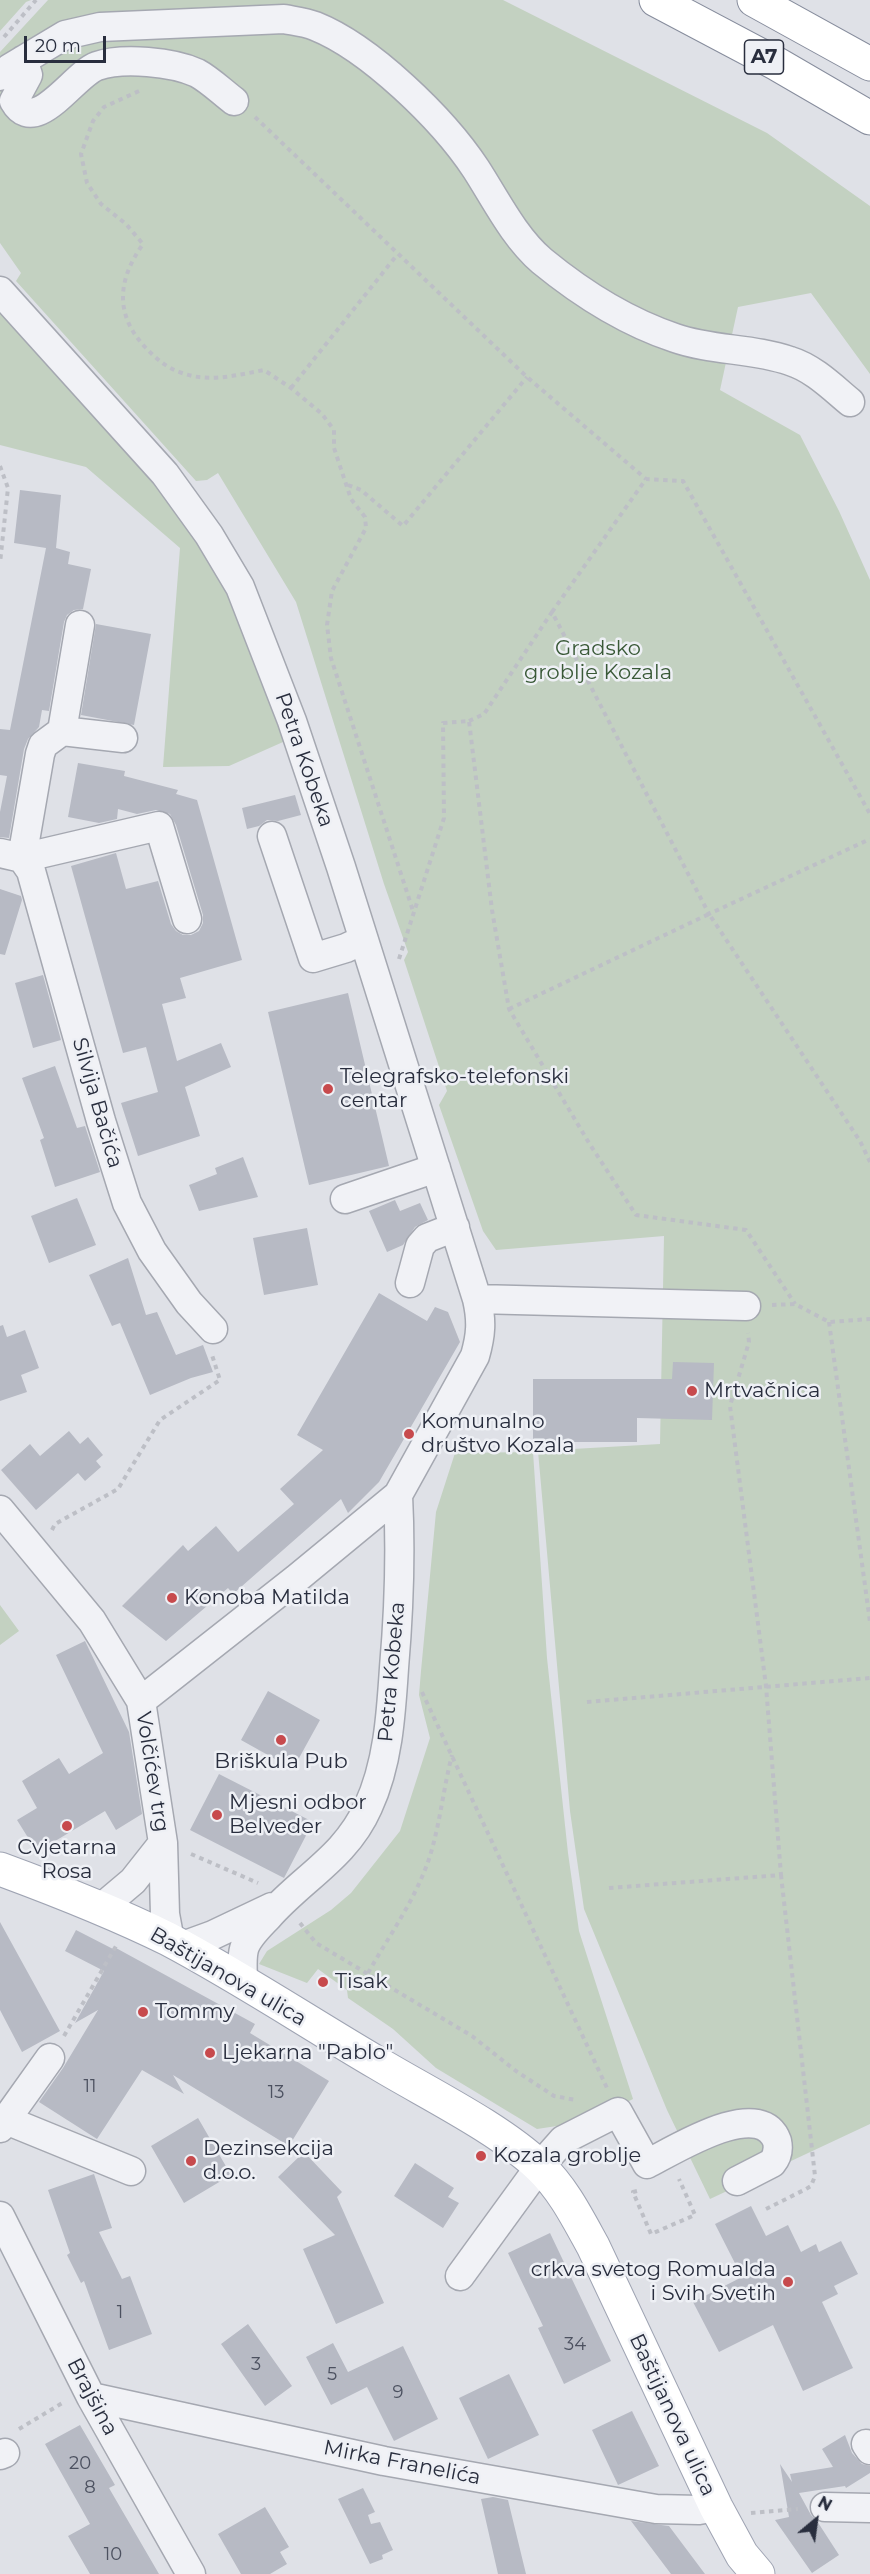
<!DOCTYPE html>
<html>
<head>
<meta charset="utf-8">
<style>
	body { margin:0 }
	#map { position:relative; width:870px; height:2574px; overflow:hidden; background:#dfe1e7; font-family:Montserrat,sans-serif }
	canvas { display:block }
	.north { position:absolute; left:786px; top:2490px; width:60px; height:60px; -webkit-text-stroke:4px #eef0f5; paint-order:stroke; rotate:29deg; font-size:16px; font-weight:700; line-height:24px; text-align:center; color:#292e3e }
	.north::after { content:''; display:block; margin:auto; width:21px; height:27px; background:#292e3e; clip-path:polygon(50% 0,100% 100%,50% 72%,0 100%) }
	.scale { position:absolute; left:24px; top:36px; width:82px; height:27px; box-sizing:border-box; border:3px solid #292e3e; border-top:0; padding-left:8px; font-size:18px; line-height:21px; white-space:nowrap; color:#292e3e; -webkit-text-stroke:4px #eef0f5; paint-order:stroke }
</style>
</head>
<body>
<div id="map">
<canvas width="870" height="2574"></canvas>
<div class="north">N</div>
<div class="scale">20 m</div>
</div>
<script>
const ctx = document.querySelector('canvas').getContext('2d');
ctx.lineJoin = 'round';
function fillPath(path, color) { ctx.fillStyle = color; ctx.fill(path, 'evenodd'); }
function strokePath(path, color, width, dash) { ctx.strokeStyle = color; ctx.lineWidth = width; ctx.lineCap = dash ? 'butt' : 'round'; ctx.setLineDash(dash || []); ctx.stroke(path); }
function write(font, color, halo, rows, align = 'center') {
  ctx.font = font + ' Montserrat,sans-serif'; ctx.lineWidth = 5; ctx.setLineDash([]); ctx.textBaseline = 'middle'; ctx.strokeStyle = halo; ctx.fillStyle = color; for (const [text, x, y, turn = 0] of rows) {
    ctx.save(); ctx.translate(x, y); ctx.rotate((+turn || 0) * Math.PI / 180); ctx.textAlign = isNaN(turn) ? turn : align; if (halo) ctx.strokeText(text, 0, 0); ctx.fillText(text, 0, 0); ctx.restore();
  }
}
fillPath(new Path2D(`
	M0 0H31L26 2 0 31Z
	M48 0H503L767 133 870 206V374L811 293 738 307 720 390 800 435 839 511 870 580V2124L710 2199 667 2110 584 1909 570 1811 538 1451 660 1444 664 1236 496 1250 483 1231 439 1105 447 1091 404 960 408 952 384 884 296 602 218 473 207 480 196 481 16 281 21 273 0 243V52Z
	M0 302 158 472 234 584 292 738 229 766 163 767 180 548 86 467 0 445Z
	M533 1452 547 1658 568 1853 579 1931 633 2099 590 2121 537 2129 436 2068 393 2029 348 1998 347 1990 318 1969 307 1983 259 1964 267 1951 331 1910 351 1893 400 1831 430 1738 419 1695 421 1671 436 1512 455 1453Z
	M0 1605 19 1631 0 1645Z`), '#c3d1c1');
fillPath(new Path2D(`
	M20 490 61 495 56 548 70 552 68 564 91 569 83 609 74 610 67 615 64 622 49 711 42 710 39 727 28 739 24 749 9 838 0 837V812L7 776 0 775V729L10 730 46 548 14 543Z
	M96 624 151 634 134 725 81 715Z
	M78 763 125 771 124 776 178 790 176 794 197 800 242 960 180 978 186 998 162 1004 177 1061 221 1043 231 1067 185 1087 200 1136 138 1156 121 1103 158 1092 146 1047 123 1053 71 866 116 853 126 889 158 881 171 924 176 931 183 935H191L199 931 203 923V915L176 825 170 814 156 810 137 814 118 809 117 819 99 823 68 817Z
	M295 795 301 815 278 821 267 820 259 826 247 829 242 808Z
	M0 889 21 896 22 900 5 955 0 954Z
	M43 975 61 1040 33 1048 15 983Z
	M348 993 389 1166 309 1185 268 1012Z
	M55 1066 77 1128 85 1126 100 1172 55 1187 40 1140 44 1138 22 1078Z
	M243 1157 258 1197 199 1211 189 1185 217 1174 215 1168Z
	M77 1198 96 1245 49 1263 31 1216Z
	M395 1200 400 1211 420 1203 428 1220 415 1227 403 1245 387 1252 369 1211Z
	M307 1228 318 1285 264 1295 253 1238Z
	M128 1258 146 1315 157 1312 176 1355 203 1345 213 1372 191 1378 150 1395 120 1323 112 1326 89 1275Z
	M379 1293 427 1321 435 1307 448 1312 460 1342 379 1482 348 1513 341 1499 233 1594 228 1588 166 1641 122 1606 183 1545 188 1551 216 1526 238 1552 294 1504 280 1489 323 1450 297 1435Z
	M3 1325 7 1337 25 1330 39 1368 21 1375 27 1392 0 1401V1326Z
	M673 1362 714 1363 712 1420 637 1418V1442H533V1379H672Z
	M69 1431 80 1444 88 1437 103 1455 96 1461 101 1467 85 1481 78 1473 36 1510 1 1470 30 1444 40 1456Z
	M85 1641 129 1732 142 1814 116 1830 105 1811 37 1852 17 1820 37 1808 22 1781 59 1758 69 1774 103 1753 56 1655Z
	M268 1691 320 1720 293 1769 241 1740Z
	M219 1774 313 1822 284 1878 190 1830Z
	M0 1922 60 2031 22 2052 0 2010Z
	M76 1930 115 1950 116 1948 255 2024 250 2033 329 2081 289 2146 173 2075 184 2094 142 2070 97 2139 39 2102 63 2068 98 2010 75 2023 104 1971 65 1951Z
	M198 2118 231 2175 184 2203 151 2146Z
	M304 2152 342 2192 337 2197 384 2303 336 2324 303 2249 335 2235 278 2177Z
	M415 2163 454 2188 448 2197 459 2203 443 2228 394 2196Z
	M94 2174 112 2228 99 2232 122 2279 130 2276 152 2334 109 2350 84 2281 81 2283 67 2255 70 2253 48 2190Z
	M751 2206 766 2236 788 2225 801 2252 816 2244 819 2252 841 2241 858 2274 834 2286 838 2294 822 2302 853 2368 803 2391 773 2325 719 2352 693 2302 742 2277 715 2224Z
	M550 2233 611 2361 564 2384 538 2328 543 2326 508 2253Z
	M248 2324 292 2386 265 2406 221 2344Z
	M333 2343 348 2372 403 2346 438 2419 394 2441 367 2387 331 2405 306 2357Z
	M509 2374 539 2435 488 2459 459 2398Z
	M632 2411 659 2466 618 2485 592 2430Z
	M80 2425 115 2485 109 2488 159 2574H90L68 2536 90 2524 45 2444Z
	M845 2435 852 2453 862 2464 870 2466V2473L846 2488 845 2486 799 2493 811 2515 817 2521 839 2555 812 2573 775 2520 789 2517 780 2464 792 2482 790 2474 833 2467 822 2449Z
	M363 2488 375 2512 368 2515 371 2524 380 2522 393 2550 382 2555 383 2559 370 2564 338 2499Z
	M493 2497 508 2500 526 2574H498L481 2499Z
	M265 2507 289 2547 280 2552 287 2564 270 2574H241L218 2534Z
	M631 2521 669 2526 705 2574H671Z`), '#b7bac4');
const minor = new Path2D(`
	M23 60 28 75 14 101C35 139 74 74 97 66 123 57 173 62 197 73 210 80 222 92 234 101
	M0 76 10 68 65 35 100 27 284 19C294 21 305 22 315 26 370 48 443 119 476 169 496 200 514 237 542 261 581 293 627 322 675 338 712 351 753 348 790 361 813 368 832 387 850 402
	M0 291 165 474 209 535 240 587 292 721 341 867 477 1299C482 1321 481 1335 475 1356L398 1495 296 1579 141 1701
	M80 625 62 731 43 745 40 754 22 858 159 826 187 919
	M62 731 123 738
	M272 836 313 958 346 948 363 940
	M0 853 22 858 31 871 101 1121 127 1203 152 1251 189 1303 213 1329
	M345 1199 436 1168
	M410 1283 420 1246 427 1238 455 1227
	M477 1299 746 1306
	M0 1510 92 1621 141 1701 163 1843 165 1914 170 1941
	M101 1908 133 1881 163 1843
	M180 1947 213 1935 272 1907
	M243 1982C243 1971 241 1956 245 1946 249 1936 260 1925 268 1917 302 1878 346 1857 368 1807 388 1764 391 1715 394 1668 399 1610 401 1553 398 1495
	M6 2120 131 2171
	M0 2128 50 2058
	M0 2216 91 2397 191 2574
	M460 2276 540 2166 563 2140 618 2112 647 2164C673 2151 760 2095 777 2141 779 2150 777 2157 772 2163L737 2181
	M91 2397 384 2461 656 2509 699 2510 716 2507
	M866 2444 870 2450
	M0 2455 5 2453
	M825 2507 870 2508`);
const major = new Path2D(`
	M0 1869C57 1890 113 1912 168 1939 240 1977 309 2023 379 2064 429 2094 499 2128 540 2167 563 2189 577 2217 593 2246L716 2507 742 2555 758 2574`);
const highway = new Path2D(`
	M656 0 777 64 870 118
	M754 0 870 64`);
strokePath(minor, '#a5a8b1', 31);
strokePath(major, '#9fa4b3', 35);
strokePath(highway, '#878d9d', 35);
strokePath(new Path2D(`
	M4 37 36 0
	M139 91 104 107 93 121 81 154 87 183 101 204 126 224 143 244C118 279 114 314 145 347 156 359 167 368 182 373 209 383 237 375 264 370L291 388 322 414 334 430V448L351 499 365 517 366 528 332 591 327 625 331 658 414 914
	M255 117 527 377 646 479
	M291 388 397 255
	M0 466 8 488 0 563
	M348 485 361 490 403 526 527 377
	M552 612 646 479 683 481 870 814
	M469 721 484 714 552 612 709 914 870 839
	M399 959 444 818 443 723 469 721 492 910 509 1009 589 1143 636 1215 746 1230 795 1304
	M509 1009 709 914 860 1141 870 1162
	M772 1305 795 1304 829 1322 870 1319
	M829 1322 870 1622
	M52 1530 55 1524 118 1489 160 1420 220 1380 212 1355
	M422 1692 607 2088
	M587 1702 870 1678
	M191 1854 258 1883
	M609 1888 781 1875 766 1686 730 1406 749 1342 748 1333
	M300 1923 316 1943 472 2036 516 2071 554 2096 576 2100
	M368 1973C389 1936 415 1900 429 1859 440 1825 443 1790 452 1755
	M64 2036 116 1946
	M637 2191 633 2192 651 2234 695 2215 679 2179
	M766 2209 806 2189 811 2186 815 2176 781 1875
	M19 2429 64 2402
	M751 2513 798 2509`), '#bdbfc6', 4, [4.5, 4.5]);
strokePath(minor, '#f1f2f6', 28);
strokePath(major, '#fff', 33);
strokePath(highway, '#fff', 33);
for (const [x, y, r, color] of [
	[328,1089,6,"#c74a4d"],
	[692,1391,6,"#c74a4d"],
	[409,1434,6,"#c74a4d"],
	[172,1598,6,"#c74a4d"],
	[281,1740,6,"#c74a4d"],
	[217,1815,6,"#c74a4d"],
	[67,1826,6,"#c74a4d"],
	[323,1982,6,"#c74a4d"],
	[143,2012,6,"#c74a4d"],
	[210,2053,6,"#c74a4d"],
	[481,2156,6,"#c74a4d"],
	[191,2161,6,"#c74a4d"],
	[788,2282,6,"#c74a4d"]
]) { const dot = new Path2D(); dot.arc(x, y, r, 0, 2 * Math.PI); ctx.fillStyle = color; ctx.fill(dot); strokePath(dot, '#eef0f5', 2); }
write('18px', '#4c5160', null, [
	["11",90,2087],
	["13",276,2093],
	["1",120,2313],
	["34",575,2345],
	["3",256,2365],
	["5",332,2375],
	["9",398,2393],
	["20",80,2464],
	["8",90,2488],
	["10",113,2555]
]);
for (const [x, y, w] of [
	[764,57,39]
]) { const box = new Path2D(); box.roundRect(x - w / 2, y - 17, w, 34, 4.5); ctx.fillStyle = '#eef0f5'; ctx.fill(box); strokePath(box, '#292e3e', 1.5); }
write('bold 20px', '#292e3e', null, [
	["A7",764,57]
]);
write('21px', '#395937', '#eef0f5', [
	["Gradsko",598,649],
	["groblje Kozala",598,673]
]);
write('21px', '#292e3e', '#eef0f5', [
	["Petra Kobeka",304,760,71],
	["Silvija Bačića",97,1103,74],
	["Petra Kobeka",392,1672,-85],
	["Volčićev trg",152,1772,81],
	["Baštijanova ulica",228,1977,30],
	["Brajšina",92,2397,62],
	["Baštijanova ulica",672,2415,65],
	["Mirka Franelića",402,2463,11]
]);
write('21px', '#292e3e', '#eef0f5', [
	["Telegrafsko-telefonski",340,1077],
	["centar",340,1101],
	["Mrtvačnica",704,1391],
	["Komunalno",421,1422],
	["društvo Kozala",421,1446],
	["Konoba Matilda",184,1598],
	["Briškula Pub",281,1762,"center"],
	["Mjesni odbor",229,1803],
	["Belveder",229,1827],
	["Cvjetarna",67,1848,"center"],
	["Rosa",67,1872,"center"],
	["Tisak",335,1982],
	["Tommy",155,2012],
	["Ljekarna \"Pablo\"",222,2053],
	["Dezinsekcija",203,2149],
	["d.o.o.",203,2173],
	["Kozala groblje",493,2156],
	["crkva svetog Romualda",776,2270,"right"],
	["i Svih Svetih",776,2294,"right"]
], 'left');
</script>
</body>
</html>
